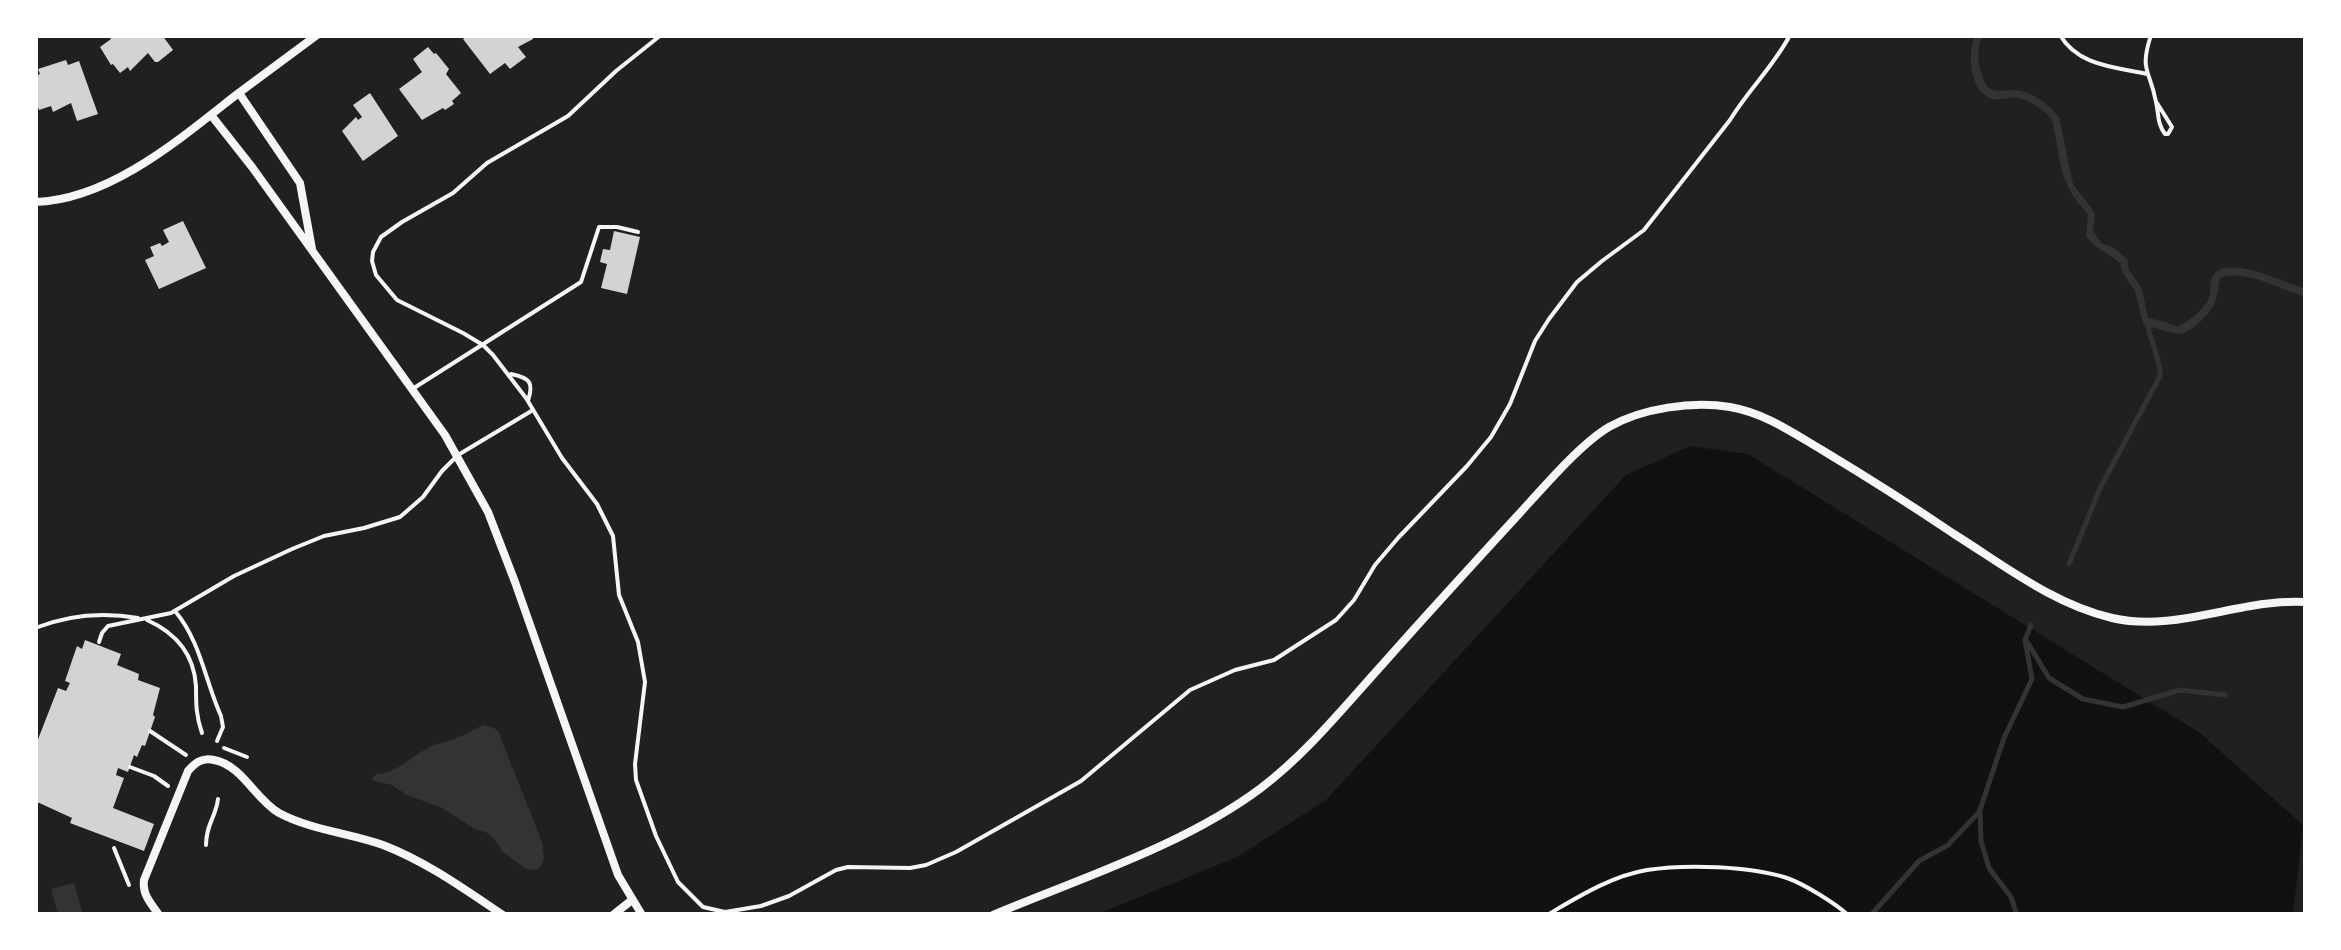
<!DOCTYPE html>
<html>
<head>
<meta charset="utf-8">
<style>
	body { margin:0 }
	#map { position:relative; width:2341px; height:950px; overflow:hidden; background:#111; font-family:"Fira Sans Condensed",sans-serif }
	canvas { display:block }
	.frame { position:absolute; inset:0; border:38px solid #fff; pointer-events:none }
</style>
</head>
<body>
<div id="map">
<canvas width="2341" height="950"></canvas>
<div class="frame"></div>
</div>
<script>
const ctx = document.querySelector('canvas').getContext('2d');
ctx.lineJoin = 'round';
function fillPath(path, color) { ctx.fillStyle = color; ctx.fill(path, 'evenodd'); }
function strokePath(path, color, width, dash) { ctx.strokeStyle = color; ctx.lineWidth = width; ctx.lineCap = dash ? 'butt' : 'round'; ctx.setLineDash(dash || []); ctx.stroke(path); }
fillPath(new Path2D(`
	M35 35H2306V915H2293L2303 825 2200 733 1748 454 1690 446 1626 475 1326 800 1237 857 1095 915H35Z`), '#202020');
fillPath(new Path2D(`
	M1975 35H1983C1974 54 1979 69 1987 87 1998 93 2002 90 2013 90 2030 90 2049 104 2059 117L2073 184 2095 213 2093 231 2101 243 2114 248 2127 259 2129 270 2142 289 2148 318 2166 322 2178 327C2191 319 2206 309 2210 294 2212 283 2208 289 2212 278 2223 251 2287 284 2306 289V297C2282 290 2244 268 2220 278 2218 286 2218 295 2215 302 2210 314 2193 331 2180 334 2177 335 2148 326 2143 324L2135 291 2122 272 2120 263C2108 252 2096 250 2086 236L2088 214C2056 180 2062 162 2052 120 2045 111 2030 100 2019 98 2008 96 1996 103 1986 96 1969 84 1968 52 1975 35Z
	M483 725 494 728 498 731 542 842 544 858 542 864 537 870 526 869 503 852 496 841 486 832 475 829 442 808 407 795 392 785 371 780 376 774C397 774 409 757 428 748 435 744 444 743 452 740 462 736 473 730 483 725Z
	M74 883 83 915H58L51 889Z`), '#333');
strokePath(new Path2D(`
	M2069 564 2101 486 2160 376C2161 363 2151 341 2148 327
	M2028 643 2049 678 2083 699 2123 707 2180 690 2225 695
	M1871 915 1919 861 1948 845 1980 811
	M2017 915 2011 897 1989 868 1981 841 1980 810 2004 738 2032 679 2025 640 2031 625`), '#333', 5);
fillPath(new Path2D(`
	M108 35H162L173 50 158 62H155L148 53 130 71 128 67 120 73 113 64 111 65 100 47 111 39Z
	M469 35H533V39L518 47 526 57 510 69 505 63 490 74 463 39Z
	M428 47 434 54 436 53 449 69 446 74 461 93 452 101 454 104 445 110 443 108 422 120 399 89 422 72 413 59Z
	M66 60 68 65 79 61 98 114 77 121 71 103 53 112 51 106 39 110 35 99V76L40 74 38 69Z
	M370 93 398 136 363 161 342 131 356 117 358 120 362 117 353 105Z
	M183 221 206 268 159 289 145 260 154 256 150 247 160 243 162 246 169 242 163 230Z
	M614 231 640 237 627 294 601 288 607 264 600 262 603 249 610 250Z
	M85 640 121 654 117 665 139 674 138 680 160 688 153 715 155 717 145 746 142 745 137 757 134 755 128 772 118 768 116 775 124 778 113 808 154 824 144 851 70 823 72 818 35 801V747L58 688 66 691 70 683 65 681 77 646 82 649Z`), '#d3d3d3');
strokePath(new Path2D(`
	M150 731 186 755
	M224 748 247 757
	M130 767 154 776 168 786
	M206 845C206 824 216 817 218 799
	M114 848 129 885`), '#f5f5f5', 4);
strokePath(new Path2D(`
	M661 35 616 71 568 116 487 163 453 193 402 222 381 237 373 252 372 261 376 275 397 300 463 333 483 345 493 355 526 398 562 458 597 504 613 536 619 595 638 642 645 682 635 764 636 780 656 836 678 882 703 907 725 912 761 906 789 896 836 870 848 867 910 868 926 865 956 852 1081 781 1190 690 1235 670 1274 660 1336 620 1354 600 1375 565 1398 538 1467 466 1491 437 1510 404 1535 341 1549 319 1577 282 1602 261 1644 230 1730 120C1748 90 1774 66 1790 35
	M2060 35C2078 66 2115 67 2147 74
	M2151 35C2139 72 2150 69 2156 102 2159 115 2157 123 2165 134H2168L2172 127 2157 103
	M511 374C530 378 534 382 528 401
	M414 388 581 282 599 227H617L638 232
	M175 611C201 642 205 681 221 716L223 727 217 741
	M147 620C176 633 194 654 196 686 196 704 196 716 202 733
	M35 628C68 615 104 612 138 618
	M99 642 102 633 108 626 171 613 234 576 292 549 324 536 364 528 400 517 423 497 442 471 458 455 533 410
	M1547 915C1578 897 1611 876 1647 870 1686 864 1750 866 1787 878 1804 884 1835 903 1848 915`), '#f5f5f5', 4);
strokePath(new Path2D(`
	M239 93 300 183 312 249
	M211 115 252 167 445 435 488 512 515 582 618 875 642 915
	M35 202C109 200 180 139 236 95 263 75 290 55 317 35
	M159 915C151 903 142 895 144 880L188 771C195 763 202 757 214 760 242 765 255 799 279 813 311 830 349 833 383 845 427 862 464 889 503 915
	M613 915 632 900
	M993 915C1081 878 1185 845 1261 788 1307 753 1344 707 1382 665 1427 614 1473 564 1519 514 1542 489 1580 444 1609 427 1642 408 1692 401 1730 407 1765 413 1793 433 1822 450 1867 477 1911 505 1954 534 2005 566 2053 604 2112 618 2177 633 2241 598 2306 602`), '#f5f5f5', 8);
</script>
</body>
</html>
